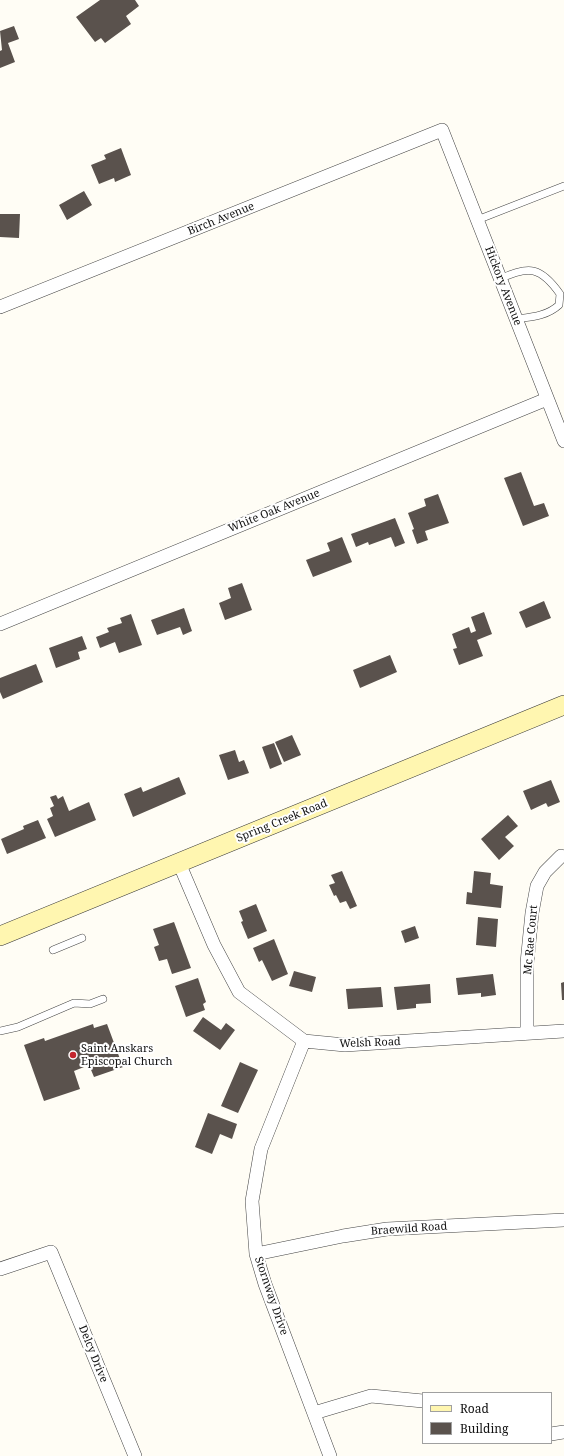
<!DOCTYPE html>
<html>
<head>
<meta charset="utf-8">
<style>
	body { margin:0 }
	#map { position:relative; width:564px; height:1456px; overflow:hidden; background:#fffdf5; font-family:"Noto Serif",serif }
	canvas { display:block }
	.legend { position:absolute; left:422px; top:1392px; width:130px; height:52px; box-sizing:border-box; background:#fff; border:1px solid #a0a0a0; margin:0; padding:5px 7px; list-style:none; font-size:12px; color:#111 }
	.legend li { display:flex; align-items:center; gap:8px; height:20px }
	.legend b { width:20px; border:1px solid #a0a0a0 }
</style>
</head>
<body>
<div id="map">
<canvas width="564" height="1456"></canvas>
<ul class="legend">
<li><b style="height:5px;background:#fff6b0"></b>Road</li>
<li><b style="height:11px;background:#5a524d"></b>Building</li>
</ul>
</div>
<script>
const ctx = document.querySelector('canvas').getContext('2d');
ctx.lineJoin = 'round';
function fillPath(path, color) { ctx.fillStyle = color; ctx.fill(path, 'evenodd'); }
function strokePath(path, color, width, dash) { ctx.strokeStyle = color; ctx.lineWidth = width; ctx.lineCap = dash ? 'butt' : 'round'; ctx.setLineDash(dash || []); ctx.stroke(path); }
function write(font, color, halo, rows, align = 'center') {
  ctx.font = font + ' "Noto Serif",serif'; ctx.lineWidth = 4; ctx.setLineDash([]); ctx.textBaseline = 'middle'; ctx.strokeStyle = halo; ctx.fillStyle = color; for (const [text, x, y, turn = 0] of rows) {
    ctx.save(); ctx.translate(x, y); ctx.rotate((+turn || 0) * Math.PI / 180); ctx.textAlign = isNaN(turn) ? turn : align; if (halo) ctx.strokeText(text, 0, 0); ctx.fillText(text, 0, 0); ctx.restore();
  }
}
fillPath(new Path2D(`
	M100 0H135L139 6 126 16 131 24 105 43 101 38 95 42 76 17Z
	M14 26 19 39 8 43 15 62 0 68V51L2 50 0 31Z
	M121 148 131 175 115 182 114 178 99 184 91 165 106 159 104 155Z
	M84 191 92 205 67 220 59 205Z
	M0 214H20L19 238 0 237Z
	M521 472 534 506 544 503 549 516 523 526 504 478Z
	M438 494 449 523 425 531 428 540 417 544 412 530 414 529 408 513 426 506 424 499Z
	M395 518 405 543 395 547 391 537 369 545 368 542 356 547 351 534Z
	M342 537 352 562 313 577 306 560 330 551 327 543Z
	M242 583 252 610 225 620 219 603 231 598 228 588Z
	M544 601 551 618 526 628 519 612Z
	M184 608 192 631 183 635 180 627 157 635 151 620Z
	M484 612 492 634 477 640 483 656 459 665 453 649 457 648 452 634 469 627 471 633 476 631 471 617Z
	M131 614 142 645 119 653 115 642 100 648 96 637 109 632 107 628 122 623 120 618Z
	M82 636 87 649 78 652 80 659 56 668 49 648Z
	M390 655 397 672 360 688 353 670Z
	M36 664 43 682 3 699 0 692V678Z
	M292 735 301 755 284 762 275 742Z
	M274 743 282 764 270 769 262 747Z
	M235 750 239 762 244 760 249 773 228 780 219 755Z
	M179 777 186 794 133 817 124 794 141 787 143 792Z
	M551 780 560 802 548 807 546 803 531 810 523 791Z
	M56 795 58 799 63 796 69 811 89 802 96 820 55 837 47 819 53 816 50 808 54 806 50 797Z
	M508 815 518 826 505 837 514 846 499 860 481 839Z
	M38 820 46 838 7 854 1 839 24 829 23 826Z
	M342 871 357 906 350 909 346 901 340 903 336 895 334 896 329 885 335 883 331 875Z
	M474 871 491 873 490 884 503 886 501 908 466 904 467 892 472 893Z
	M256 904 267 931 248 939 241 922 243 921 239 911Z
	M478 917 498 919 496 947 476 945Z
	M174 922 191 968 172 974 167 959 159 961 154 947 159 945 153 929Z
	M415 926 419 938 405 943 401 931Z
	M274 939 288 974 272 981 262 960 259 962 253 948Z
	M294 971 316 977 312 992 289 986Z
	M493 974 496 995 481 997V993L458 995 456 978Z
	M198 978 206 1002 203 1004 205 1010 186 1017 175 986Z
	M564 982V1000H562L561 983Z
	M430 984 431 1003 416 1004V1008L397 1010 394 987Z
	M381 987 383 1007 348 1009 346 989Z
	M203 1017 221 1030 226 1023 235 1030 220 1050 193 1031Z
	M93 1024 94 1028 107 1024 123 1067 94 1077 89 1065 74 1071 80 1089 44 1101 24 1045 44 1038 45 1041Z
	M240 1062 258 1070 238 1113 221 1106Z
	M208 1113 237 1124 232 1139 220 1134 212 1154 195 1147Z`), '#5a524d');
const service = new Path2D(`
	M477 220 564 186
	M500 279C529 265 541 267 560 294L559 305C547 316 532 317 516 319
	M53 950 82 938
	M0 1031 18 1027 74 1003 90 1004 103 999`);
const minor = new Path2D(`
	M0 307 442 130 564 441
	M0 624 547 399
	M179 863 214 945 239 992 304 1041 345 1045 564 1031
	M527 1033V963L532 913 537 886 545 872 561 856
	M304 1041 261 1149 252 1201 256 1254 265 1284 330 1456
	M256 1254 343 1236 387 1229 564 1220
	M0 1269 51 1252 135 1456
	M314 1413 371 1396 423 1401
	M551 1434 564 1432`);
const secondary = new Path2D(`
	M0 936 564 705`);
strokePath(service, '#444', 8);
strokePath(minor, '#444', 14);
strokePath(secondary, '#333', 20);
strokePath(service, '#fff', 7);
strokePath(minor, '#fff', 13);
strokePath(secondary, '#fff6b0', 19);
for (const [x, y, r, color] of [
	[73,1055,4,"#c4262e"]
]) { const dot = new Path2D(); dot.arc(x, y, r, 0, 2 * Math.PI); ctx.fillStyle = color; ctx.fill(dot); strokePath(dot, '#fff', 1.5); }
write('11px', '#111', '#fff', [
	["Birch Avenue",221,219,-22],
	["Hickory Avenue",503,286,69],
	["White Oak Avenue",274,511,-22],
	["Spring Creek Road",282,821,-22],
	["Mc Rae Court",531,940,-85],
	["Welsh Road",370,1043,-2],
	["Braewild Road",409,1229,-4],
	["Stornway Drive",271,1296,71],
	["Delcy Drive",93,1354,68]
]);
write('11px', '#111', '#fff', [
	["Saint Anskars",81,1049],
	["Episcopal Church",81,1062]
], 'left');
</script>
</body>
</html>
